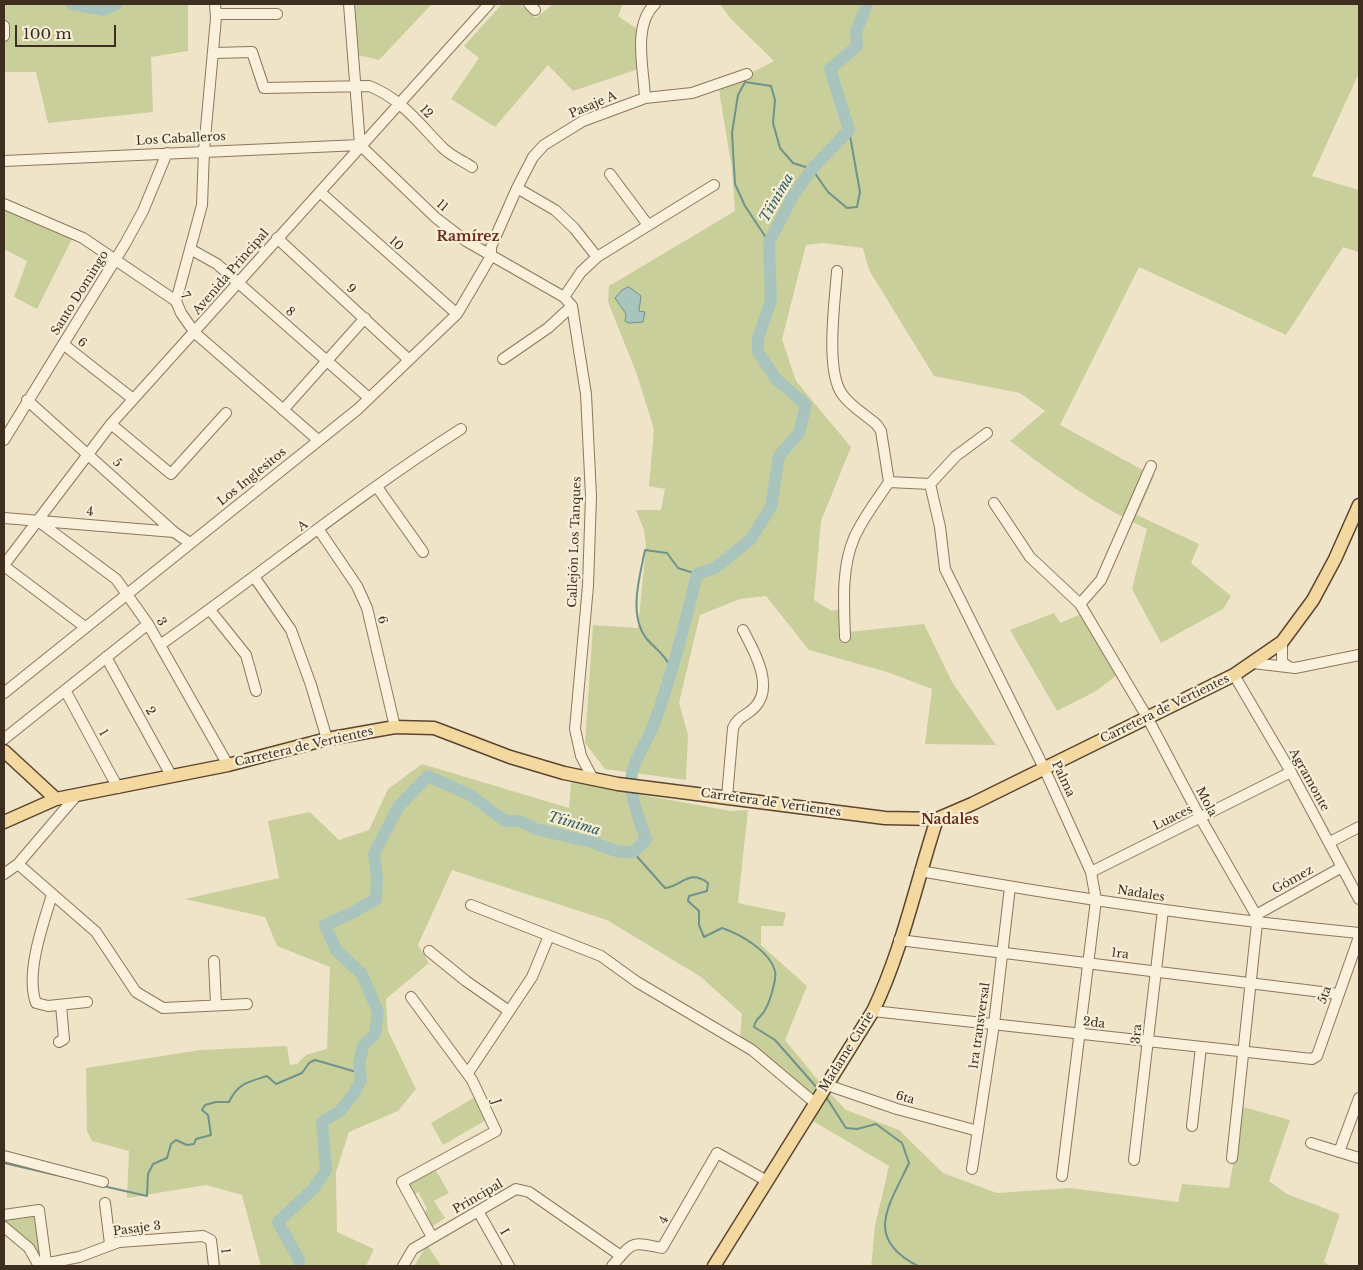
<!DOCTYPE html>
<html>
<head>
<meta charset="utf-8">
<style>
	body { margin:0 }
	#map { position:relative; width:1363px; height:1270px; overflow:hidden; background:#f0e4c8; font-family:"Libre Baskerville",serif }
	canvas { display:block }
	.frame { position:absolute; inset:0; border:5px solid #3d2e20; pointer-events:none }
	.scale { position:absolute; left:15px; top:25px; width:101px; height:22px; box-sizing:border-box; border:2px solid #3d2e20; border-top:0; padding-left:6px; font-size:15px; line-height:18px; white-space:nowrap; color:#3d2e20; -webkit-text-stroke:4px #f7eed8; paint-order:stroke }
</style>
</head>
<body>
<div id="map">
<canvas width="1363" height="1270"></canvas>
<div class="frame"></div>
<div class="scale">100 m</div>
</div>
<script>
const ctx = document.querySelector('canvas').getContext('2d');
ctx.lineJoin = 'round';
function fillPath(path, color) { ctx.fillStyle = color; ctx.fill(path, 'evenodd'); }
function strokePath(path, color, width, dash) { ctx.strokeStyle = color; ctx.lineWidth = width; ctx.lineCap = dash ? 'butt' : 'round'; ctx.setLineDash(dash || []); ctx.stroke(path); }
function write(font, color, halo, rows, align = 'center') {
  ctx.font = font + ' "Libre Baskerville",serif'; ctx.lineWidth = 4.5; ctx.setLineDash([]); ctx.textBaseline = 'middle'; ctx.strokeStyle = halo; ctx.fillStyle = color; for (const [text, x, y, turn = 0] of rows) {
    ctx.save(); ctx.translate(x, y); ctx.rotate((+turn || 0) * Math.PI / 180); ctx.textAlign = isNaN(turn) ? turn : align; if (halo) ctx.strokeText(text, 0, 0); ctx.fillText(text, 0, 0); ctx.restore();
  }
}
fillPath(new Path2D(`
	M4 4H188V51L151 57 153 112 48 123 36 72H4Z
	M355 4H432L379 60 358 55Z
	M502 4H519L536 18 553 4H623L618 16 637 29 636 48 638 69 573 91 548 65 495 127 451 99 479 58 464 46Z
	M720 4H1359V73L1312 176 1359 190V252L1343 247 1286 335 1139 267 1060 425 1154 476 1137 515 1199 544 1191 563 1231 596 1223 609 1161 643 1132 589 1147 529C1097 506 1054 475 1010 441L1045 411 1020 393 934 376 869 270 863 248 823 243 806 245 782 339 796 381 851 447 821 521 814 600 832 611 845 608 849 632 924 624 952 682 996 745 925 744 932 689 887 672 809 650 766 596 740 599 700 615 679 703 688 735 686 780 605 769 585 743 593 625 638 628 646 546 644 530 636 510H661L665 489 649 486 654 429 636 372 608 302 609 286 735 211 732 169 719 90 774 61 730 18Z
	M4 207 72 239 37 309 14 297 27 261 4 249Z
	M1054 613 1060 623 1081 614 1117 675 1096 691 1057 711 1010 630Z
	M422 764 569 808 571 782 731 811 748 810 738 903 786 913 783 926H761V945L807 986 785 1040 821 1084 846 1110 899 1130 943 1173 997 1193 1070 1188 1178 1202 1182 1184 1229 1188 1243 1107 1290 1120 1269 1181 1287 1194 1340 1214 1324 1262 1331 1266H871L875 1226 889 1166 806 1117 815 1100 740 1037 742 1014 701 977 607 920 452 870 418 945 429 963 386 999 388 1031 416 1089 398 1111 349 1132 336 1172 337 1232 374 1249 366 1266H261L242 1195 206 1185 127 1198 129 1151 92 1141 87 1131 86 1068 200 1050 287 1046 290 1065 297 1064 306 1055 327 1049 330 967 277 946 265 917 185 899 279 878 268 821 310 812 339 840 369 830 388 789Z
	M477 1096 486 1120 443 1145 431 1123Z
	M435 1169 449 1193 434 1201 445 1218 430 1228 423 1217 427 1208 418 1192 413 1195 409 1188V1182Z
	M35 1214 40 1254H38L27 1239 4 1222V1219Z
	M428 1246 441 1266H414L426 1247Z`), '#c9cf9b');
const water = new Path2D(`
	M629 287 641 296 639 311 645 312 643 322 629 323 625 321 626 314 615 298 622 290Z`);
fillPath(water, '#a9c4bc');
strokePath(water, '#6f938a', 1);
strokePath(new Path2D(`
	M769 242 745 206 735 184 732 133 738 95 745 82 771 86 775 100 773 123 780 148 793 163 812 169 828 192 847 208 857 207 860 192 849 130
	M671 668C665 654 655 649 646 638 628 614 640 576 645 550L667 553 678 568 697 574
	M633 852 665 888C682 887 688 868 708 883L707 891 689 896 688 901 699 911V925L704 937 722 928C740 934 770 951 775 971 777 978 770 1001 766 1008 763 1017 755 1017 754 1027L775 1040 819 1090
	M826 1097 846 1128 857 1129 876 1124 902 1143 909 1163C889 1206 863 1238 918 1266
	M4 1163 82 1181
	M103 1186 147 1196 148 1174 153 1164 167 1158 171 1144 176 1140 187 1145 194 1144 196 1139 211 1135 208 1115 202 1110 205 1105 216 1102H229C238 1083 248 1082 267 1076L276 1084 302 1073 309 1063 315 1060 360 1073`), '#6f938a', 2);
strokePath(new Path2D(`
	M72 4 104 10 116 4
	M299 1266V1260L278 1222 314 1188 326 1170 322 1122 340 1111 353 1095 361 1080 359 1064 363 1046 375 1034 378 1012 362 974 336 950 325 925 350 914 376 899 377 877 374 854 398 807 428 776 470 795 505 821H520L536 829 591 842 619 852H633L646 840C640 821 628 793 632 773 636 755 648 741 654 724 672 676 685 624 697 574L715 568 750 540 771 507 779 456 799 433 806 405 776 379 758 352V338L771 301 769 242 793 196 812 169 849 130 830 69 857 46 856 32 867 4`), '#a9c4bc', 12);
const minor = new Path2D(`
	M349 4 360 145
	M529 4 535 10
	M216 14H277
	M4 26V36
	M214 53 252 52 264 88 369 86C401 98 420 125 443 148 451 156 463 161 472 167
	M645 98C644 70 632 25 655 4
	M360 145 436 218 466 241 564 297 572 306 586 394 591 496 588 586 575 729 581 756 593 779
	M4 161 360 145
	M610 174 648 225
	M517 188 555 210 574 228 597 257
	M320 192 457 314
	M4 204 83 238 176 301 181 313 195 333 318 440
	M277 238 408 359
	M192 250 217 264 369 398
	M837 271C835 301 825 370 842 394 850 406 866 415 877 425L881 431 889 482C877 500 863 518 854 538 841 569 844 604 845 637
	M564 297 581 272 597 257 714 185
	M176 301 202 205 204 150 216 18 215 4
	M63 344 133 399
	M503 359 548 328 572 306
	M27 400 174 532 190 543
	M283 410 365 318
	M111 424 171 474 226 413
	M4 440 125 244 143 211 167 153
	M889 482 930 484
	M930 484 940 527 945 569 1044 768 1091 872 1096 900 1062 1176
	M930 484 956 456 987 433
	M377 487 423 552
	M994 503 1030 557 1080 604 1147 717 1201 819 1256 915 1257 923 1232 1158
	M4 518 174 532
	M38 521 116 579 148 624 228 765
	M319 530 357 586 367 608 395 727
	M4 565 111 424 489 4
	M4 566 85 627
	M255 578 291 630 311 685 327 739
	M1080 604 1101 580 1151 466
	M210 610 246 655 256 691
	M1282 642V662L1289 667
	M160 645C261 574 357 495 461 429
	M106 657 172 777
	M1253 663 1295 668 1359 655
	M1234 675 1291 772 1359 899
	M65 690 118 788
	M4 693 358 409 457 314 491 256V247L517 188 533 157 544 145 583 121 645 98 692 93 747 74
	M4 739 148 624
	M727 797 733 728C738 716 747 716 755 707 775 686 753 649 743 630
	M1330 842 1359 827
	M18 864 96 932 136 992 163 1008 247 1004
	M920 871C1066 897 1212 919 1359 933
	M1091 872 1291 772
	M4 874 18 864 76 796
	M52 895C43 924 25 974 36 1003L48 1006 87 1002
	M471 905 601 956 637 982 752 1050 815 1103
	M1256 915 1342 867
	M899 940 1338 994
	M429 951 466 981 509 1011
	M214 961 216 1005
	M411 997 472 1080 496 1131 402 1182 432 1237
	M873 1011 1312 1059 1317 1056 1359 937
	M59 1042 64 1039 61 1005
	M468 1073 532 977 549 936
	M827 1085 897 1109 978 1131
	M1192 1126 1201 1047
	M1311 1143 1359 1158
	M1339 1152 1359 1098
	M4 1156 103 1182
	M1134 1160 1163 910
	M972 1169 994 1024 1010 887
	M105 1203 110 1244
	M478 1211 509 1266
	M4 1215 39 1210 46 1263
	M4 1227 29 1248 39 1266
	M39 1265 79 1257 119 1242 203 1236 211 1240 214 1266
	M403 1266 413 1249 516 1189 529 1192 621 1256
	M612 1266C633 1242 630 1241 662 1248L717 1153 767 1181`);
const major = new Path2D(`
	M4 751 56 799
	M4 822 56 799 228 765 327 739 395 727 434 728 510 757 564 773 618 784 885 818 937 819 972 804 1234 675 1282 642 1313 600 1335 559 1359 505
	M714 1266 873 1011C902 951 916 883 937 819`);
strokePath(minor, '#8d765c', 12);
strokePath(major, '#5b4430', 15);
strokePath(minor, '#faf1dc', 10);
strokePath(major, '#f3d9a0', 12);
write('12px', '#3d2e20', '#f7eed8', [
	["Pasaje A",593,105,-23],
	["12",426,112,46],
	["Los Caballeros",181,139,-3],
	["11",442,206,41],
	["10",396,244,42],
	["Avenida Principal",231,272,-49],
	["9",351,289,42],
	["Santo Domingo",80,293,-58],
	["7",185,296,54],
	["8",290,312,41],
	["6",82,343,38],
	["5",117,463,42],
	["Los Inglesitos",252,477,-39],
	["4",90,512,5],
	["A",303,526,-37],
	["Callejón Los Tanques",575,542,-88],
	["6",382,620,77],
	["3",161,622,59],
	["Carretera de Vertientes",1165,709,-26],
	["2",150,711,61],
	["1",103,733,61],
	["Carretera de Vertientes",304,747,-13],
	["Palma",1063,779,65],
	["Agramonte",1309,780,61],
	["Mola",1206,802,62],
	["Carretera de Vertientes",771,803,8],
	["Luaces",1173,818,-26],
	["Gómez",1293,880,-29],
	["Nadales",1141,894,9],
	["1ra",1120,954,7],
	["5ta",1325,995,-71],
	["2da",1094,1023,7],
	["1ra transversal",980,1026,-82],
	["3ra",1137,1034,-85],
	["Madame Curie",847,1052,-58],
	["6ta",905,1098,16],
	["J",496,1102,71],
	["Principal",478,1197,-30],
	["4",664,1220,-60],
	["Pasaje 3",137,1229,-7],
	["I",504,1232,60],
	["1",225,1251,83]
]);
write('italic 14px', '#2f5d5a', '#f7eed8', [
	["Tíinima",777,198,-60],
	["Tíinima",574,824,16]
]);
write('bold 14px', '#6b2e1e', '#f7eed8', [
	["Ramírez",468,237],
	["Nadales",950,820]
]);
</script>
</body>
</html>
